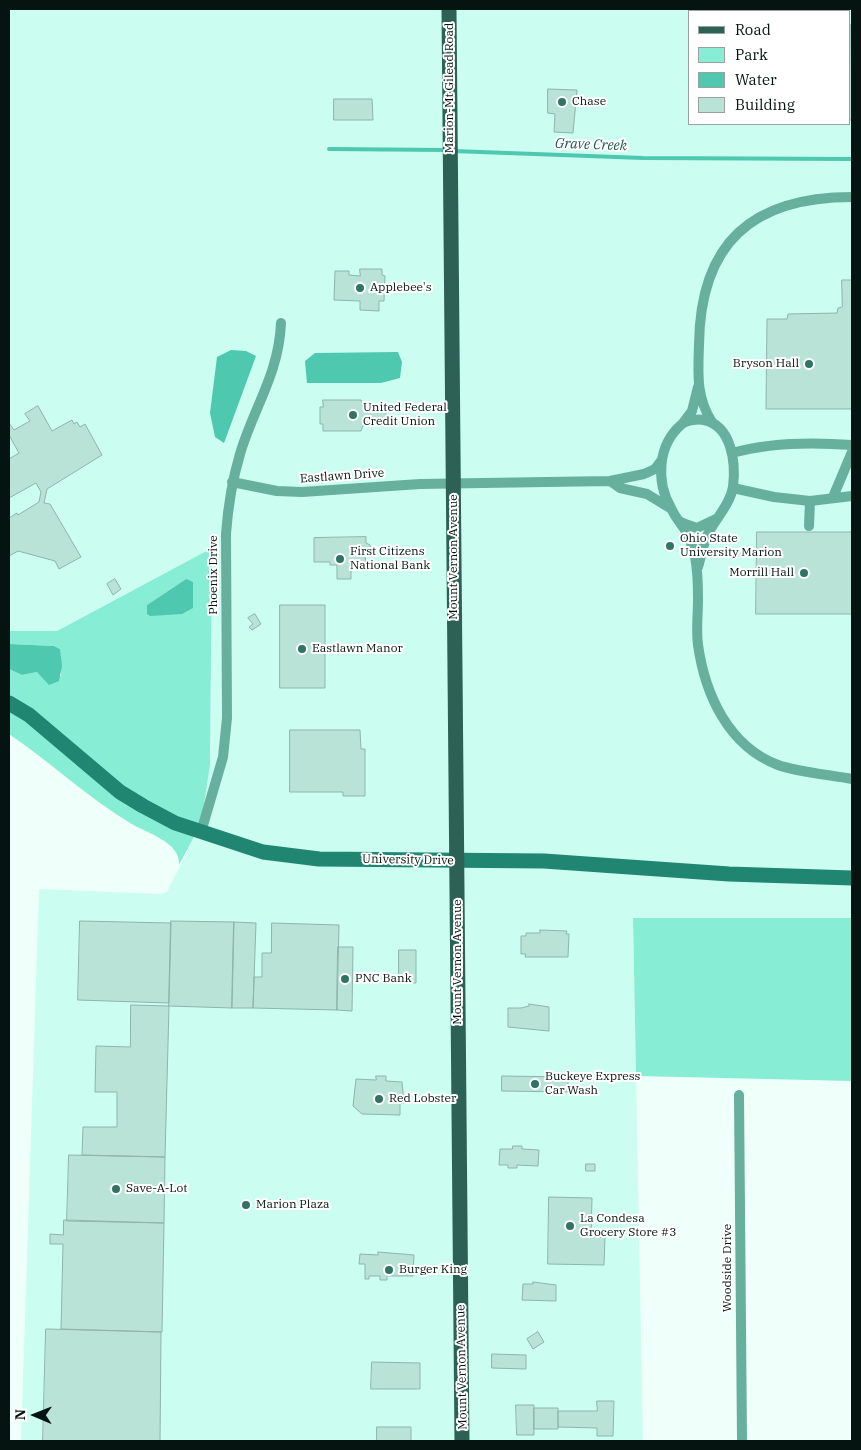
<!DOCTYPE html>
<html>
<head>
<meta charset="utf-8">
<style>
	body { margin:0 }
	#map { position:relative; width:861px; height:1450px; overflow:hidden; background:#effffa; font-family:"IBM Plex Serif",serif }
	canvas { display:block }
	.frame { position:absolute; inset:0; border:10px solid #051410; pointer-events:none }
	.legend { position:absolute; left:688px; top:10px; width:162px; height:115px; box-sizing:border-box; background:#fff; border:1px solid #9ba19f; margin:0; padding:6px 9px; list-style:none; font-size:15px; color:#051410 }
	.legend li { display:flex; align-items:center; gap:10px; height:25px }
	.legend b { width:25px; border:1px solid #9ba19f }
	.north { position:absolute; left:10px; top:1390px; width:50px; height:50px; -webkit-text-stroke:4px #fff; paint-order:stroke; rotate:271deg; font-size:14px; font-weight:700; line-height:20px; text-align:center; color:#051410 }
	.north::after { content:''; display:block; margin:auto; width:18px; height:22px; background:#051410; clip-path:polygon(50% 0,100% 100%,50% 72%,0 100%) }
</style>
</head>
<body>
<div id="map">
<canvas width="861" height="1450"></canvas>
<div class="frame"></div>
<ul class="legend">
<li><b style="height:6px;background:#2d6155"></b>Road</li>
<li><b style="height:14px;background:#87eed5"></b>Park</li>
<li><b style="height:14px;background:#4ec8ae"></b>Water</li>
<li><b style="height:14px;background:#bae3d7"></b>Building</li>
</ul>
<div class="north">N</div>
</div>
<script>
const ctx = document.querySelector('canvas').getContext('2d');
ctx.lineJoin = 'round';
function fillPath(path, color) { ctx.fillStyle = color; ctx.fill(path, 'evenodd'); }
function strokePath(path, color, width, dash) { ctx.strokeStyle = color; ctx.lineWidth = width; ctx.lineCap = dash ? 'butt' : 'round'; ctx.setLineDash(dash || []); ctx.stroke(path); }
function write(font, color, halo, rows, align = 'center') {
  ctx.font = font + ' "IBM Plex Serif",serif'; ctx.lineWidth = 4; ctx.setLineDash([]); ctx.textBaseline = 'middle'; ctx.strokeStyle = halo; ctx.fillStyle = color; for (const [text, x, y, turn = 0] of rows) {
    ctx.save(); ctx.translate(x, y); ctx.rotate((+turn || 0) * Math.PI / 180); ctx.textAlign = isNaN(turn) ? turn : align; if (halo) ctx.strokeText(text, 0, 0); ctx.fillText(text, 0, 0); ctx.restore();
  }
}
fillPath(new Path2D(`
	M9 9H852V918H633L643 1441H21L39 889 160 894 167 892 201 824 210 765 212 548 57 631H9ZM690 11H850V124H690Z`), '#cbfef0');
fillPath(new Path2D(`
	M212 548 210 765 201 824 179 865C181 842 146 833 130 823 87 797 50 762 9 734V669L22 675 37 672 41 675 61 676 60 649 54 646 9 644V631H57ZM186 579 150 616 147 605Z
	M633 918H852V1081L636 1076Z`), '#87eed5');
fillPath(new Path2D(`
	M231 350 246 351 256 356 224 443 215 437 210 413 217 357Z
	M398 352 402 362 400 378 381 383H307L305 361 315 353Z
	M186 579 193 582V608L182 614 150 616 147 614V605Z
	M9 644 54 646 60 649 62 666 59 681 49 685 37 672 22 675 9 669Z`), '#4ec8ae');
strokePath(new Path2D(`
	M329 149 446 150
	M453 151 643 158 852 159`), '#4ec8ae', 4);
const building = new Path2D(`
	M750 9H842V11H750Z
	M850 25H851L852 120H850Z
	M548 89 577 90 573 133 554 132 555 114 548 113Z
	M334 99H372L373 120H334Z
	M360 269H382V275L385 276 384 301H379V311L360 310V301L334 300 335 271H349V275L360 276Z
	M842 280H852V409H766L767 319H787L788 314 837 313 838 308 842 307Z
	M323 400H361L364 408H386V423H364L361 431H323V424H320V407H323Z
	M38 406 52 431 72 420 74 424 77 422 80 427 85 424 102 455 47 489 44 503 50 504 81 557 59 569 55 561 18 551 9 556V518L17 513 18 515 39 502 41 492 36 483 9 498V459L19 453 9 435V423L14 430 30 421 25 414Z
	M757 532H852V614H756Z
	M366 537V543L370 545 372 552 365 557 366 562H351V579H337V565H330V562H314V538Z
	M115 579 121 589 113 595 107 584Z
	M280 605H325V688H280Z
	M255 614 261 624 252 630 249 627 253 624 248 618Z
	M290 730H360L361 749H365V796H343V792H290Z
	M80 921 171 923 169 1003 78 1000Z
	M171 921 234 922 232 1008 169 1006Z
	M234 922 256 923 253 1008H232Z
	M272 923 339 925 337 1010 253 1008 254 977H262V953H271Z
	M540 930 567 931 566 934H569L568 957H525L526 954H521V936H526V933H540Z
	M338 947H353L352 1011 337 1010Z
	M399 950H416V983H399Z
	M529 1004 549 1007V1031L508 1027V1008H521L529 1006Z
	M131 1005 169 1006 165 1157 82 1155 83 1127H117V1092H95L96 1046 130 1047Z
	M376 1076H386V1081L402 1082 404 1103H400V1115L362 1114 353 1106 356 1079 376 1080Z
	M502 1076 568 1077V1092L502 1091Z
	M513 1146H522V1149L539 1150 538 1166 517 1165V1168H508V1165H499L500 1149H512Z
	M69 1155 165 1157 164 1223 67 1221Z
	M586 1164H595V1171H586Z
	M549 1197 592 1198 591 1237H605L604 1265 548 1264Z
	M64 1220 164 1223 162 1332 61 1329 63 1244H50V1234L63 1235Z
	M378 1252 414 1255 413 1276H387V1280H380V1276H369V1279H365V1264H359L360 1254 378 1255Z
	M533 1282 556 1285V1301L522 1300 523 1284H533Z
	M46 1329 161 1332 160 1441H43Z
	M538 1332 544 1342 533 1349 527 1339Z
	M492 1354 526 1355V1369L492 1368Z
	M372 1362 420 1363V1389H371Z
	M597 1401H614L613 1436H597V1428L558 1427V1411H597Z
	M516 1405H534V1435H517Z
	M534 1408H558V1429H534Z
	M377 1427H411V1441H377Z`);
fillPath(building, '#bae3d7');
strokePath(building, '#8eb5aa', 1);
strokePath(new Path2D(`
	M712 422C696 398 698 373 699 345 700 243 752 197 852 197
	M683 423 692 411 698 387
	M732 453C771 442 812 442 852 445
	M610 481 620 488 647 494 670 508
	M232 482 277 491 302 492 420 484 610 481 644 474 655 469 661 461
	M733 488 774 497 810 501 852 496
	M833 497 852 452
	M678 520C697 543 698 571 698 599 698 614 696 630 698 645 705 694 728 746 778 765 797 772 831 775 852 779
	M809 526 810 501
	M698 567C701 557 703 544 708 534 715 519 730 505 733 487 736 463 732 426 704 420 698 419 687 420 682 424 657 445 656 482 671 508 673 512 676 518 679 521 684 524 692 526 697 528L716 519
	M201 832 223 757 227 718 226 534C228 506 232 481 240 454 253 409 279 374 281 323
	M739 1095 742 1441`), '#67b09e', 10);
strokePath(new Path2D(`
	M9 703 29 715 120 792 143 806 175 823 263 852 319 859 544 861 729 874 852 878`), '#208672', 15);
strokePath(new Path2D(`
	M449 9 462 1441`), '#2d6155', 15);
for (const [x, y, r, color] of [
	[562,102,5,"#317364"],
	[360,288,5,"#317364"],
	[809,364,5,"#317364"],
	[353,415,5,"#317364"],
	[670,546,5,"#317364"],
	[340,559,5,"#317364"],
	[804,573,5,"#317364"],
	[302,649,5,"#317364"],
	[345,979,5,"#317364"],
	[535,1084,5,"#317364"],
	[379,1099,5,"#317364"],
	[116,1189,5,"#317364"],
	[246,1205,5,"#317364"],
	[570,1226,5,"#317364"],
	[389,1270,5,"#317364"]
]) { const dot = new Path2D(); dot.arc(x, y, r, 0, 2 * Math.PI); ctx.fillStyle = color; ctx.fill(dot); strokePath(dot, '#fff', 2); }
write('12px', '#051410', '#fff', [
	["Marion-Mt Gilead Road",450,88,-90],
	["Eastlawn Drive",342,476,-4],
	["Mount Vernon Avenue",454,557,-90],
	["Phoenix Drive",214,575,-90],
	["University Drive",408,860,1],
	["Mount Vernon Avenue",458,962,-90],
	["Woodside Drive",728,1268,-90],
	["Mount Vernon Avenue",462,1367,-91]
]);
write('12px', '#051410', '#fff', [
	["Chase",572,102],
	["Applebee's",370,288],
	["Bryson Hall",799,364,"right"],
	["United Federal",363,408],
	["Credit Union",363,422],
	["Ohio State",680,539],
	["University Marion",680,553],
	["First Citizens",350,552],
	["National Bank",350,566],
	["Morrill Hall",794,573,"right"],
	["Eastlawn Manor",312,649],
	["PNC Bank",355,979],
	["Buckeye Express",545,1077],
	["Car Wash",545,1091],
	["Red Lobster",389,1099],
	["Save-A-Lot",126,1189],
	["Marion Plaza",256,1205],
	["La Condesa",580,1219],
	["Grocery Store #3",580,1233],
	["Burger King",399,1270]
], 'left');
write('italic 14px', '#25584c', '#fff', [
	["Grave Creek",591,145,2]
]);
</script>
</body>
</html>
